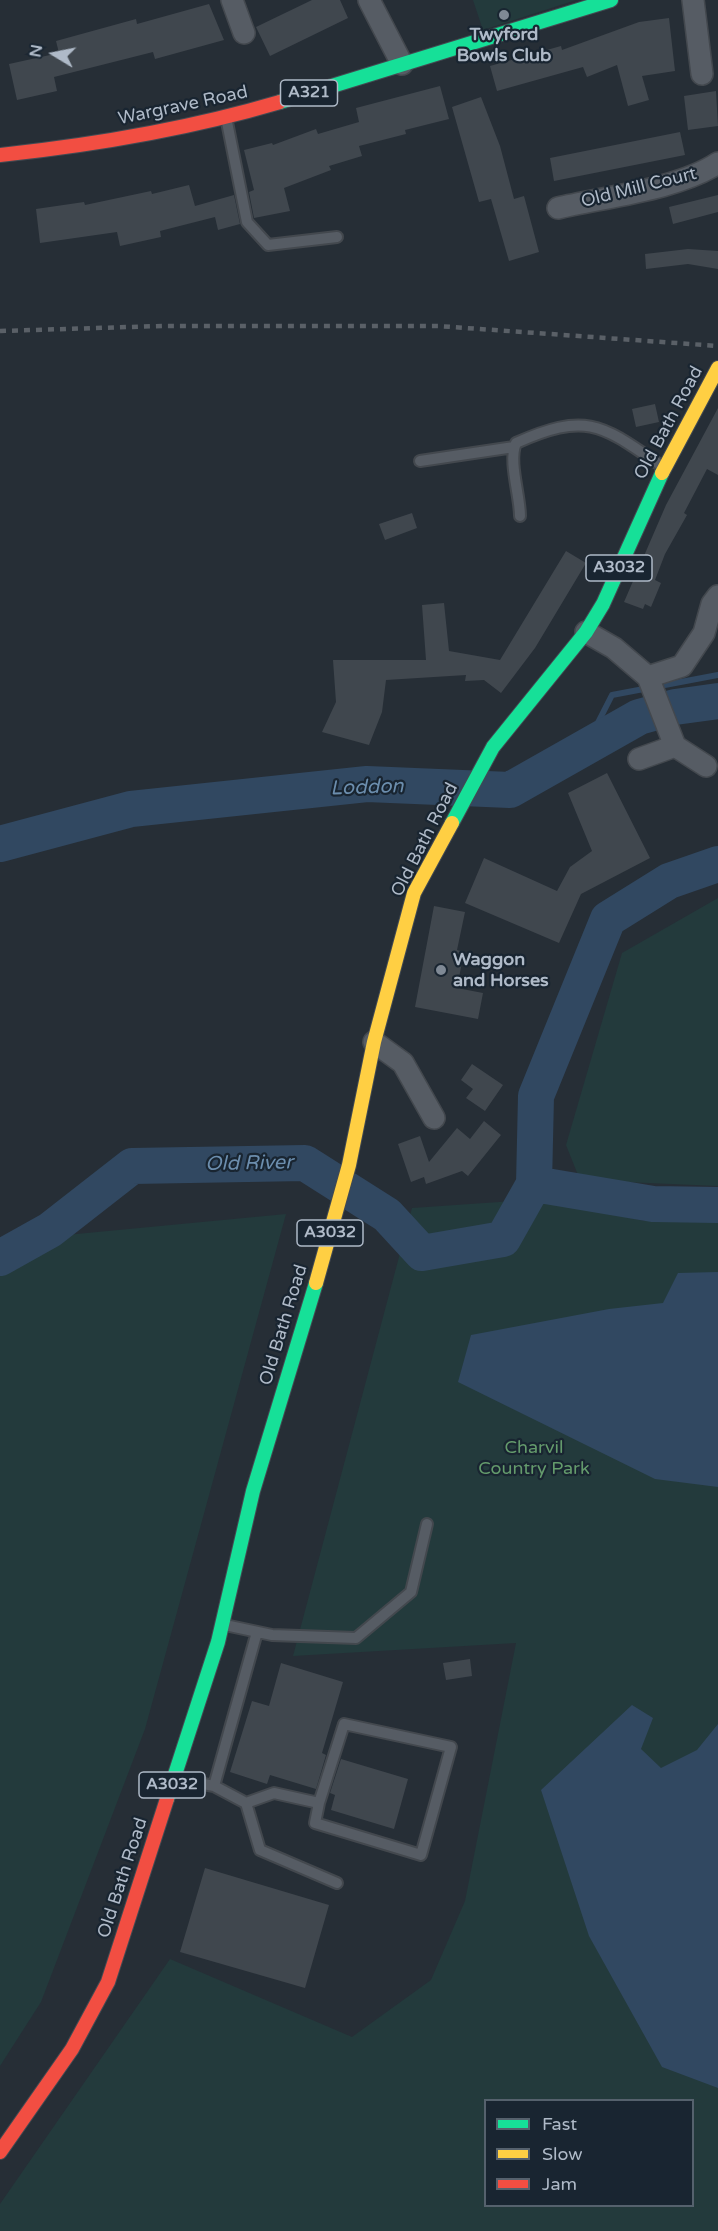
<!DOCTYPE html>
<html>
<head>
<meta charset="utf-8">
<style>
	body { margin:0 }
	#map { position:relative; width:718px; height:2231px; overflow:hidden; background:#262e36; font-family:"Varela Round",sans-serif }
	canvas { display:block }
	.legend { position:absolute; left:484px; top:2099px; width:210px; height:108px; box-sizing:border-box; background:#192531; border:2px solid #55616d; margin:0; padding:8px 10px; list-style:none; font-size:18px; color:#afbac8 }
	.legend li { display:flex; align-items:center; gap:12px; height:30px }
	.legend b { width:30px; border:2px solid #55616d }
	.north { position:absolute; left:24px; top:24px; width:60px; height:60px; -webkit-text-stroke:4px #192531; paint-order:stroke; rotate:280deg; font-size:16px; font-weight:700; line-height:24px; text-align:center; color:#afbac8 }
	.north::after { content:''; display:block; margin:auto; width:21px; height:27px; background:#afbac8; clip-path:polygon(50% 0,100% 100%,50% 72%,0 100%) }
</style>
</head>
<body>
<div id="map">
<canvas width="718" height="2231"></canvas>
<ul class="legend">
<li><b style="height:8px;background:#16e098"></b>Fast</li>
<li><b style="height:8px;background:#ffcf43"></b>Slow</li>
<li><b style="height:8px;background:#f24e42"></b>Jam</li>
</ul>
<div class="north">N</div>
</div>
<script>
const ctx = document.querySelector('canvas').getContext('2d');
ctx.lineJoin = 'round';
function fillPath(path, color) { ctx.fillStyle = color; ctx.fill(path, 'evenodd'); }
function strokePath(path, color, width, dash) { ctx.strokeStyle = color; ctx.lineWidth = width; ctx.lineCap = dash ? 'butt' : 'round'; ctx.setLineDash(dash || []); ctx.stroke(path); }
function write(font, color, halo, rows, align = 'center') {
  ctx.font = font + ' "Varela Round",sans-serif'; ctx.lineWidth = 4.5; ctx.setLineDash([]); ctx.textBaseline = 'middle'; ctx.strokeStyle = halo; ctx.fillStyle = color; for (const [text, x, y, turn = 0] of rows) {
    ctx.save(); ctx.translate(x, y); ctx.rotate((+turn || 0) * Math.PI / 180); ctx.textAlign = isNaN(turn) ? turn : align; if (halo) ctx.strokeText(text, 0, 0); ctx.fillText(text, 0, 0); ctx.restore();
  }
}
fillPath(new Path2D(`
	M473 0H576L483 30Z
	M718 898V1186L580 1180 566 1145 622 953Z
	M543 1199 645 1221 718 1218V2231H0V2204L170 1959 352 2037 431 1980 465 1901 516 1643 293 1656 412 1208ZM486 2100H692V2206H486Z
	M286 1214 145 1729 41 2002 0 2066V1261L66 1235Z`), '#233a3c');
fillPath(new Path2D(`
	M718 1272V1487L655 1479 458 1382 471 1335 609 1309 663 1303 678 1273Z
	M632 1705 653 1718 641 1749 661 1768 697 1750 718 1724V2088L662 2067 589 1936 541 1790Z`), '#314861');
strokePath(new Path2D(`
	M584 750 612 695 718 675`), '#314861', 6);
strokePath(new Path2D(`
	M0 844 131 809 367 784 510 790 639 717 675 707 718 701
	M534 1184 653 1204 718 1205
	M0 1258 50 1230 132 1166 305 1163 387 1215 422 1253 503 1239 534 1184 536 1096 608 919 669 881 718 864`), '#314861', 36);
fillPath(new Path2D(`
	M312 0H340L348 18 270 56 256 27Z
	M209 4 224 40 155 59 153 52 54 77 57 91 17 100 9 64 59 53 56 41 136 19 137 24Z
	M669 18 675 71 642 76 649 100 628 106 617 65 587 77 583 67 497 91 490 66 561 46 562 50 639 22Z
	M440 86 449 119 405 130 406 134 359 146 362 156 329 166 331 170 284 188 290 211 254 218 249 192 254 190 244 150 272 143 273 145 316 129 318 134 359 122 356 108Z
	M716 91 718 126 688 130 684 96Z
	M481 97 500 146 514 199 524 196 539 252 509 261 491 199 479 202 452 107Z
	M680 132 685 155 554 181 550 158Z
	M189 185 195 206 234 195 240 224 218 230 215 217 160 231 161 237 120 246 117 232 40 243 36 209 84 202 85 205 151 191 152 194Z
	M718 195V212L673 224 669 207Z
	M688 249 718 251V269L688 264 646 269 645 254Z
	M655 404 659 422 636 427 632 409Z
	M718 408V475L707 469 684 513 687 515 665 554 655 580 661 583 651 607 645 604 643 609 624 602 666 505Z
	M412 513 417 528 385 540 379 524Z
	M566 551 586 563 535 648 501 693 484 680 465 681 466 675 386 680 382 712 369 745 322 732 336 702 333 660H426L422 605 444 603 449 651 500 660Z
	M607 773 650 858 581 894 559 943 465 903 484 858 557 891 570 867 592 851 568 793Z
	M434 906 465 912 457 950 464 952 457 988 483 993 478 1019 415 1007Z
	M472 1064 503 1085 485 1111 466 1098 473 1089 461 1080Z
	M484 1121 501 1135 468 1176 462 1171 426 1184 424 1177 411 1182 398 1144 420 1136 429 1162 457 1128 470 1139Z
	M470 1659 472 1676 446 1680 443 1663Z
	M281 1663 343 1682 322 1753 326 1755 316 1789 270 1775 267 1784 230 1772 252 1701 269 1706Z
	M341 1759 408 1779 394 1829 331 1810 335 1795 330 1793Z
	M205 1868 329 1905 305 1988 180 1952Z`), '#40474e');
const lane = new Path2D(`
	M227 122 247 222 268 245 337 237
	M420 461 514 447
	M520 516C520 495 508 461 516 443 588 411 602 425 663 467
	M225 1625 272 1635 356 1638 411 1592 427 1524
	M177 1779 214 1786 257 1632
	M214 1786 246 1803 260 1850 337 1883
	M246 1803 274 1793 319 1803 344 1724 451 1747 421 1855 315 1823 319 1803`);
const street = new Path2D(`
	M232 0 244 33
	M369 0 402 64
	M693 0 702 74
	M558 208C605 197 679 189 718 163
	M586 632 614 648 648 677 682 666 704 633 712 604 718 596
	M648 677 675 746
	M675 746 706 766
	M639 759 675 746
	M374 1042 403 1063 434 1118`);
const fast = new Path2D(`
	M280 102 611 0
	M452 823 493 747 586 632 603 604 662 473
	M167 1799 218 1642 253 1491 316 1283`);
const slow = new Path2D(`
	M662 473 718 368
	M316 1283 349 1165 374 1042 414 893 452 823`);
const jam = new Path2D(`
	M0 155C94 145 189 129 280 102
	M0 2152 72 2049 108 1982 167 1799`);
strokePath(lane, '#43484e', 14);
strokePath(street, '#43484e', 24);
strokePath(fast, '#434a52', 16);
strokePath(slow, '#434a52', 16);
strokePath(jam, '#434a52', 16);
strokePath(lane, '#565c64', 10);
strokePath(street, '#565c64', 21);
strokePath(fast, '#16e098', 14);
strokePath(slow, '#ffcf43', 14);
strokePath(jam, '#f24e42', 14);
strokePath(new Path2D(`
	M0 331 162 326H438L718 346`), '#5a6067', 4.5, [6, 6]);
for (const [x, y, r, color] of [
	[504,15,6,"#7f8995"],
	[441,970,6,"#7f8995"]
]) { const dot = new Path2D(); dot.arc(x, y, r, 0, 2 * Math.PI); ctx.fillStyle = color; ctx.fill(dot); strokePath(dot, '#192531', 2); }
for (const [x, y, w] of [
	[309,93,57],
	[619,568,66],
	[330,1233,66],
	[172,1785,66]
]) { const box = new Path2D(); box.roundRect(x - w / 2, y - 13, w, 26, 4.5); ctx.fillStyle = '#192531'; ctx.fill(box); strokePath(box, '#afbac8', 1.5); }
write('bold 16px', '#afbac8', null, [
	["A321",309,93],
	["A3032",619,568],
	["A3032",330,1233],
	["A3032",172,1785]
]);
write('bold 18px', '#afbac8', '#192531', [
	["Twyford",504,35],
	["Bowls Club",504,56],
	["Waggon",453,960,"left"],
	["and Horses",453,981,"left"]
]);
write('18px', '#afbac8', '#192531', [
	["Wargrave Road",183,106,-12],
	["Old Mill Court",639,188,-14],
	["Old Bath Road",669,423,-62],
	["Old Bath Road",425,840,-63],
	["Old Bath Road",284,1325,-73],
	["Old Bath Road",123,1878,-72]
]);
write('18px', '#649b6c', '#192531', [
	["Charvil",534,1448],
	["Country Park",534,1469]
]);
write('italic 20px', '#6c8eae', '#192531', [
	["Loddon",367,788,-2],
	["Old River",249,1164,-1]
]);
</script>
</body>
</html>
